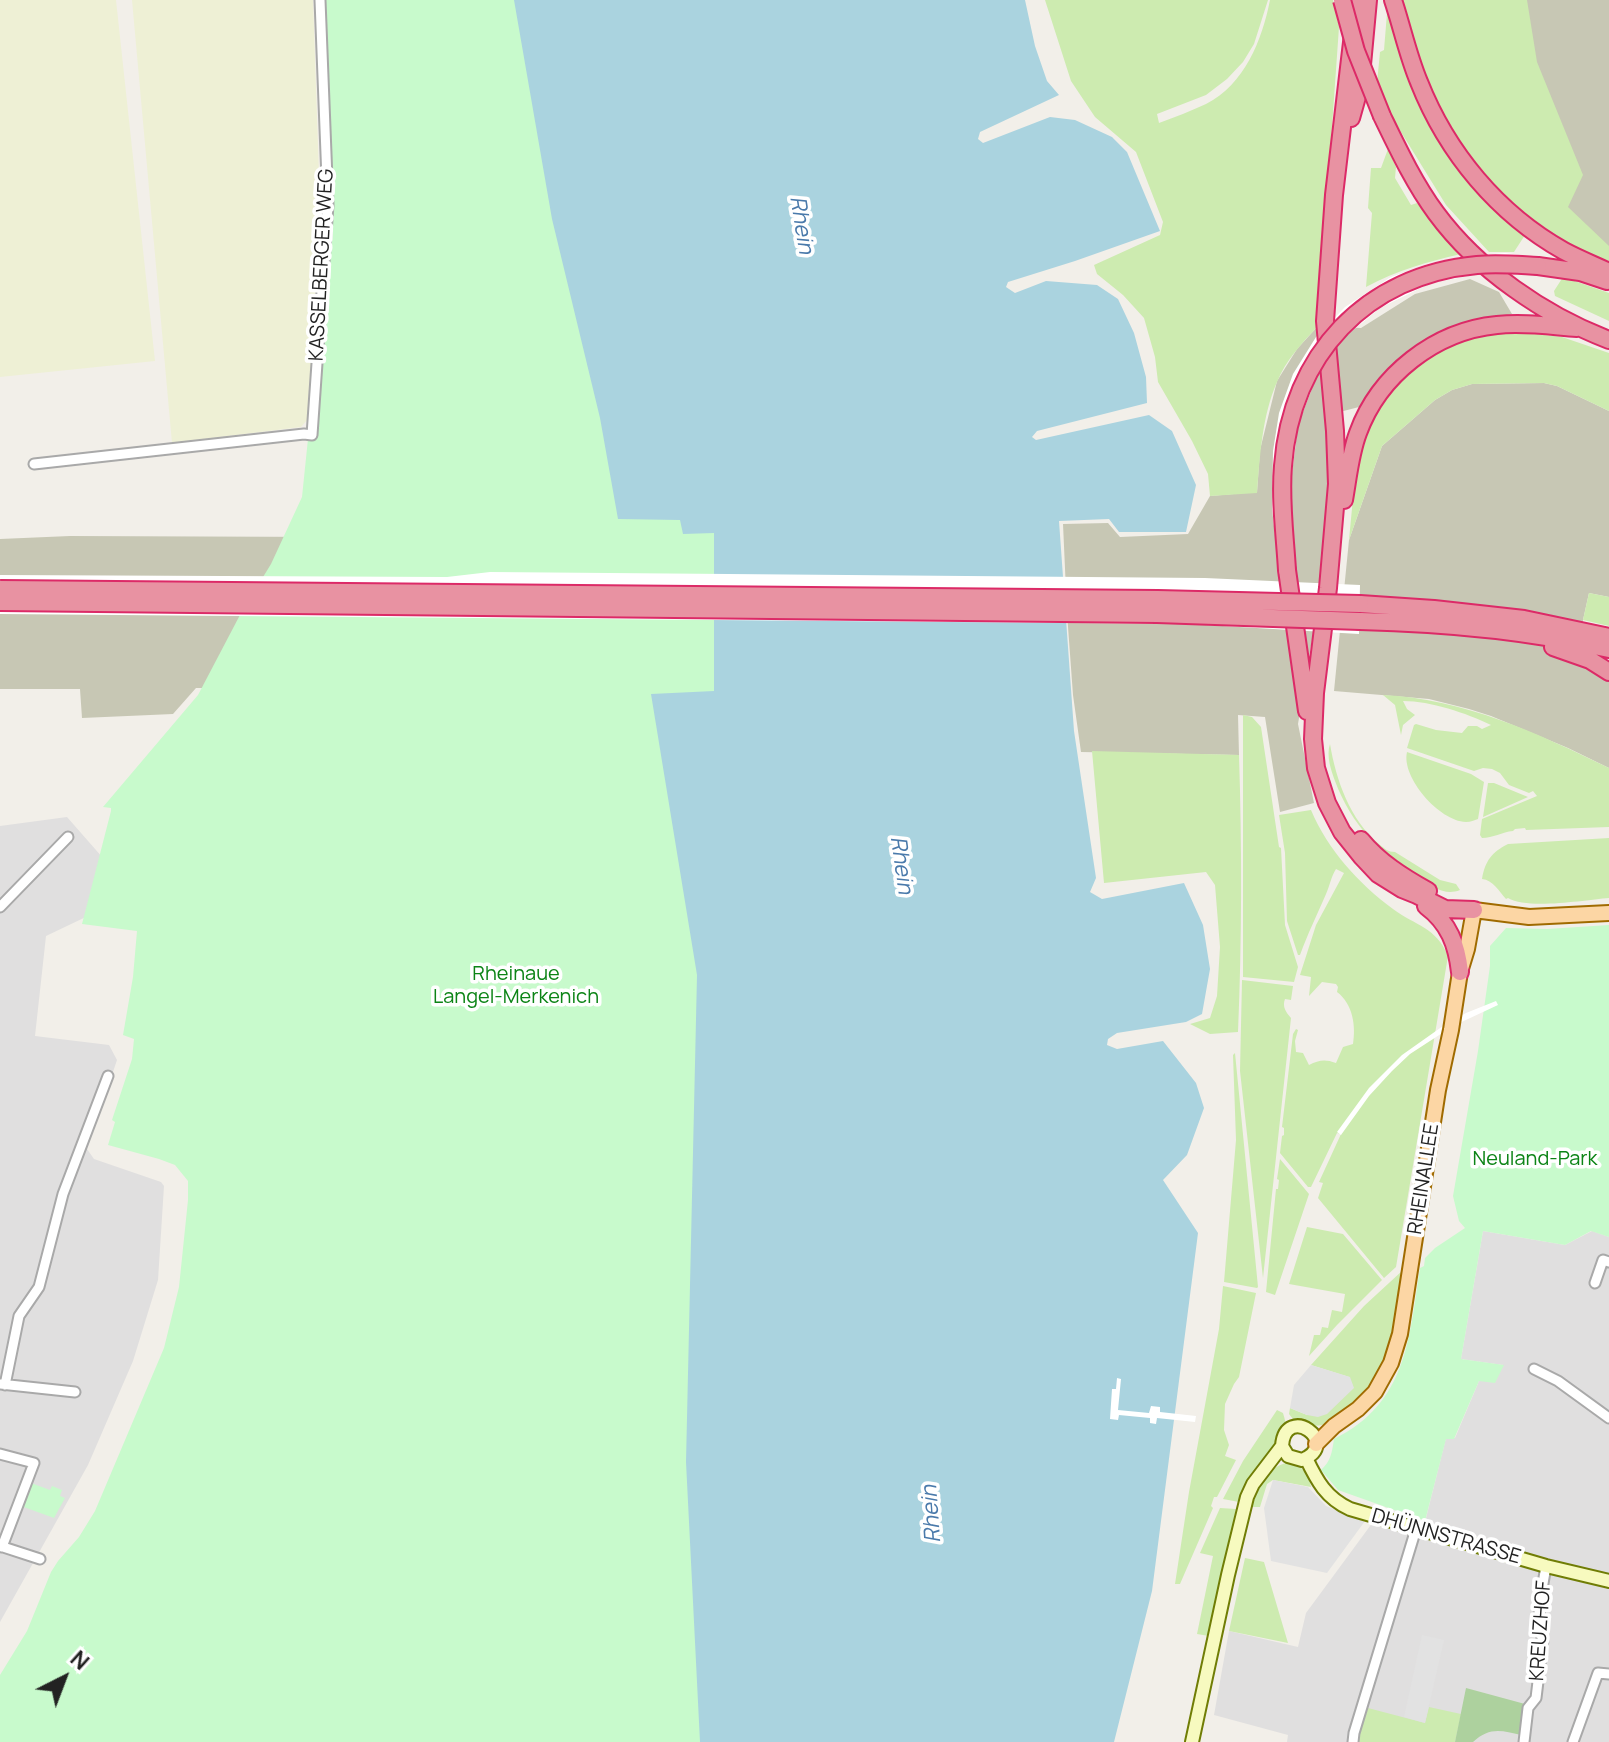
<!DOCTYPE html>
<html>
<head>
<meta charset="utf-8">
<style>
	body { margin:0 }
	#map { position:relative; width:1609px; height:1742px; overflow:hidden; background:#f2efe9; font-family:Manrope,sans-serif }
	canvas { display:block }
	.north { position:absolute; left:24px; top:1638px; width:80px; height:80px; -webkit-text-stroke:6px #fff; paint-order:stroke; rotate:42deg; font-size:22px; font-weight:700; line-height:32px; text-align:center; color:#222 }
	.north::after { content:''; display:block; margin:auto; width:28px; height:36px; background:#222; clip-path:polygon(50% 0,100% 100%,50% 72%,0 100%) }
</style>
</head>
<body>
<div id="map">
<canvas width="1609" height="1742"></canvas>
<div class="north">N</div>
</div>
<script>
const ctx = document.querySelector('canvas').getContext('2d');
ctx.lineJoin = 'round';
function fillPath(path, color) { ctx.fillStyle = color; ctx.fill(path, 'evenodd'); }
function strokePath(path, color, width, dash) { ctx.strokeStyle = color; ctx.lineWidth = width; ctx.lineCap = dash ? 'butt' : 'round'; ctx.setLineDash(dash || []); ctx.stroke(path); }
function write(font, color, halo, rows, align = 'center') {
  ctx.font = font + ' Manrope,sans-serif'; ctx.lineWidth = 7; ctx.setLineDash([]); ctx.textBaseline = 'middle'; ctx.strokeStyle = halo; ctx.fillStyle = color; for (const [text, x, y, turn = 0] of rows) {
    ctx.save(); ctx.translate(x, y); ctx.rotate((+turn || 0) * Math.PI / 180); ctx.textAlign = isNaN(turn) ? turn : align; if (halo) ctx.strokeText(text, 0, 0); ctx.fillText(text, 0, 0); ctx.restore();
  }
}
fillPath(new Path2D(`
	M67 817 110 866 90 915 46 936 35 1036 109 1045 117 1060 87 1149 94 1159 161 1182 164 1186 158 1280 133 1361 88 1465 0 1622V826Z
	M1483 1231 1565 1245 1592 1231 1609 1237V1742H1287L1288 1735 1214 1715 1229 1631 1298 1647 1306 1613 1373 1522 1421 1538 1446 1438H1455L1479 1381 1503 1365 1461 1359Z`), '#e0dfdf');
fillPath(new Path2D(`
	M1426 0H1609V259L1536 205Z
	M1470 279 1499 292 1512 314 1483 320 1438 334 1397 362 1359 407 1328 415V543L1298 724 1314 803 1280 812 1265 717 1238 715 1239 755 1081 752 1073 695 1067 613 1063 524 1108 523 1120 537 1188 534 1210 496 1257 492 1260 450 1277 381 1297 349 1318 326 1361 328 1415 294Z
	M1544 383 1557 386 1609 411V597L1589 593 1583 620 1579 661 1609 669V768L1568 748 1491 716 1469 709 1429 699 1334 691 1349 540 1382 446 1435 400 1452 390 1472 384Z
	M70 536 593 538 502 689 196 688 173 714 82 718 80 689H0V539Z`), '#c7c7b4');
fillPath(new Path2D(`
	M0 0H116L155 361 0 377Z
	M132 0H313L320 204 308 419 301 427 172 443Z`), '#eef0d5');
fillPath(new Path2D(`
	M1045 0H1268L1254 44 1243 62 1227 79 1206 95 1157 114 1159 123C1175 117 1191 111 1206 104 1245 84 1262 40 1270 0H1333L1339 27 1318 326C1302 343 1286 360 1277 382 1262 416 1260 456 1257 493L1210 496 1208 474 1192 441 1158 382 1155 357 1144 318 1123 295 1097 274 1094 265 1160 235 1163 222 1136 152 1095 117 1071 81Z
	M1402 0H1527L1537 62 1583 175 1568 207 1609 246V266C1591 257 1571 249 1554 238 1504 207 1459 152 1434 100 1418 68 1410 34 1402 0Z
	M1388 1 1401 48 1500 211 1525 235 1514 252H1489L1446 205 1393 119 1377 83 1380 52 1384 50Z
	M1388 149 1396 167 1395 178 1411 205 1417 203 1461 254C1426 262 1398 270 1366 287L1372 213 1368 208 1371 168H1381Z
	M1563 277 1609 293V321L1555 296 1554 291Z
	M1512 331 1562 337 1609 353V411L1557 386 1544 383 1472 384 1452 390 1435 400 1382 446 1349 540 1355 477 1362 446 1377 411 1397 384 1437 351 1476 334Z
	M1589 593 1609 597V626L1583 620Z
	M1383 695C1465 699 1537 733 1609 768V827L1526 830 1525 828 1515 829 1513 831C1502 832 1493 838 1482 838L1480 835 1482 819 1537 796 1533 791 1529 793 1509 785 1500 773 1492 769 1483 768 1474 771 1407 748 1414 725 1416 724 1436 730 1462 733 1468 726H1477L1482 729 1491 725C1466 713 1431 701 1403 701L1407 709 1415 715 1403 725 1401 735 1395 705Z
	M1243 715 1252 717 1261 727 1279 847 1281 848 1285 925 1298 967 1294 982 1243 977Z
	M1330 744C1336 780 1350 820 1379 844 1385 849 1388 852 1395 852L1440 880 1456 884 1460 890C1445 896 1433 887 1420 879 1381 856 1351 824 1335 781 1331 770 1326 756 1330 744Z
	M1092 751 1239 755C1242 847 1242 940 1238 1032L1210 1034 1190 1024 1210 1018 1217 996 1220 947 1215 885 1206 872 1104 883Z
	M1407 752 1471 774 1484 782 1478 819C1474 820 1471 822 1466 822 1439 821 1401 777 1407 752Z
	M1488 783H1494L1528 797 1483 817Z
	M1311 810C1328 850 1358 883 1393 909 1416 926 1436 927 1448 956L1396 1267 1384 1278 1318 1198 1323 1183 1319 1182 1341 1134 1337 1133 1311 1187H1308L1280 1153 1282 1136 1284 1135V1128L1282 1127 1293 1034 1296 1029 1298 1030 1295 1041 1296 1052 1303 1053 1309 1065C1319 1060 1325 1059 1336 1063L1343 1047 1353 1044C1356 1026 1353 1004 1337 992L1338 987 1336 984 1322 982 1309 996 1311 977 1300 975 1316 925 1344 873 1336 869C1331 877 1330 885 1326 894 1317 915 1308 933 1300 955H1298L1287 921 1285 853 1279 815Z
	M1609 838V898C1584 900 1528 910 1508 898L1506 899C1499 891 1493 880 1482 879 1485 861 1492 852 1508 844Z
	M1242 980 1293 986 1291 1000 1285 999C1282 1007 1286 1012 1291 1018L1263 1278 1240 1071Z
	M1235 1053 1258 1287 1257 1288 1224 1282 1236 1140 1233 1055Z
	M1280 1159 1309 1194 1275 1295 1266 1292 1276 1189H1278L1279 1180 1277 1179Z
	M1307 1227 1343 1234 1382 1280 1337 1325 1309 1356 1314 1335H1320L1322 1327 1328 1328 1332 1310 1342 1312 1345 1294 1289 1284Z
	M1402 1271C1398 1312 1395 1355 1369 1389 1365 1395 1357 1401 1351 1406 1331 1424 1323 1430 1296 1423L1289 1414 1290 1408 1307 1415 1349 1377 1311 1365 1364 1306Z
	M1223 1286 1256 1293 1239 1377 1234 1384 1225 1404 1224 1430 1229 1445 1225 1456 1236 1460 1217 1497H1214L1211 1506 1213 1508 1180 1584H1175L1189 1492 1219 1329Z
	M1277 1410 1283 1413C1284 1417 1286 1421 1285 1426 1284 1447 1249 1480 1239 1502L1223 1499 1243 1461Z
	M1291 1462C1302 1465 1310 1477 1311 1487L1273 1480 1267 1484 1260 1507H1251C1260 1487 1267 1465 1291 1462Z
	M1220 1508 1236 1509 1209 1636 1197 1634 1213 1556 1200 1553Z
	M1245 1558 1264 1562 1288 1643 1229 1631Z
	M1429 1707 1461 1714 1455 1742H1359L1360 1733 1368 1708 1425 1723Z`), '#cdebb0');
fillPath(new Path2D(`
	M1466 1688 1525 1704 1521 1735C1501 1730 1489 1727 1473 1742H1455Z`), '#add19e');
fillPath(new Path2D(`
	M319 0H750L884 1742H0V1675L27 1631 51 1572 58 1561 79 1537 95 1511 164 1348 179 1287 188 1200V1181L175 1165 159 1159 108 1145 115 1122 112 1120 132 1059 134 1039 123 1035 133 977 137 931 82 924 111 811V808L103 807 198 695 241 613 271 564 302 497 312 400 324 204Z
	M1609 925V1237L1591 1231 1565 1245 1483 1231 1461 1359 1504 1365 1495 1383 1479 1381 1454 1439H1446L1425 1521 1338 1490 1321 1470C1331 1461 1332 1452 1334 1439 1407 1403 1409 1339 1420 1268L1424 1266 1425 1258 1435 1248 1465 1228 1459 1221 1453 1196 1478 1051 1490 966V946L1506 928 1547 929Z
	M31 1483 50 1490 52 1486 62 1490 60 1496 65 1498 54 1518 21 1506Z`), '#c8facc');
fillPath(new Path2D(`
	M1311 1365 1350 1377 1354 1388 1327 1414 1318 1417 1307 1415 1290 1408 1294 1385Z
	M1273 1480 1308 1487 1326 1506 1365 1521 1327 1573 1271 1561 1264 1508Z
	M1422 1635 1444 1640 1425 1723 1404 1717Z`), '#e2e2e2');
fillPath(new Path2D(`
	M514 0H1025L1035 46 1047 81 1059 95 980 132 978 139 983 143 1050 117 1075 120 1112 137 1127 152 1160 231 1075 261 1008 282 1006 287 1015 293 1046 281 1097 285 1118 299 1134 333 1146 377 1147 403 1037 431 1032 437 1036 440 1149 415 1172 431 1196 485 1186 532H1119L1109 519 1059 521 1074 731 1096 878 1090 892 1102 899 1184 883 1203 925 1210 969 1202 1014 1186 1022 1117 1033 1108 1039 1107 1045 1117 1049 1163 1041 1196 1083 1204 1108 1187 1155 1163 1180 1198 1233 1152 1591 1114 1742H700L686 1462 697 975 651 694 714 691V533L683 534 680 520 618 519 600 418 552 219Z`), '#aad3df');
fillPath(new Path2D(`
	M1505 253 1540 257 1537 275 1485 273 1431 283 1380 308 1340 341 1318 373 1298 425 1292 474V517L1296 569 1279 570 1272 509 1273 451 1279 413 1293 374 1316 337 1345 307 1391 277 1427 264 1463 256Z
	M490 572 1205 578 1360 585 1359 634 1188 624 0 614V575L447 577Z
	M1496 1001 1498 1005 1453 1026 1410 1054 1392 1071 1369 1096 1341 1135 1337 1132 1369 1088 1402 1055 1443 1026 1466 1013Z
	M1117 1378 1121 1379 1118 1410 1149 1413 1151 1406 1160 1407V1412L1196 1416 1195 1422 1157 1418 1156 1424 1150 1423V1418L1119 1415 1118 1420 1110 1419 1112 1389H1116Z`), '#fff');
const minor = new Path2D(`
	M34 464 304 434 312 435 328 205 320 0
	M0 907 68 837
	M1595 1283 1603 1260 1609 1262
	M1534 1369 1558 1381 1609 1418
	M0 1384 75 1392
	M5 1385 19 1316 39 1287 63 1194 108 1076
	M0 1454 34 1463 2 1547
	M0 1546 40 1559
	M1353 1742 1354 1733 1416 1529
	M1524 1742 1528 1708 1536 1698 1543 1640C1534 1621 1543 1586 1546 1566
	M1573 1742 1598 1673 1609 1674`);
const secondary = new Path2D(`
	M1306 1458C1317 1481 1326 1498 1350 1509L1546 1566 1609 1581
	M1192 1742 1228 1575 1247 1497 1253 1484 1282 1446C1285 1402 1343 1443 1302 1460L1288 1456 1282 1446`);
const primary = new Path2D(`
	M1316 1444 1334 1426 1358 1409 1375 1392 1391 1363 1400 1334 1438 1090 1451 1030 1460 972 1467 949 1474 910 1529 917 1609 913`);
const motorway = new Path2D(`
	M1357 0 1334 195 1325 321 1335 431 1337 484 1328 588 1315 693 1313 739 1316 768 1327 803 1342 832 1362 857 1378 874 1402 889 1417 895 1445 909 1474 910
	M1393 0C1402 27 1408 56 1419 82 1447 153 1498 214 1564 251 1579 259 1594 265 1609 272
	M1382 116C1398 149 1414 183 1436 213 1478 270 1544 315 1609 340
	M1351 118 1360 86 1368 0
	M1538 266 1580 272 1607 281
	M1344 500C1348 478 1350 454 1358 433 1379 375 1435 331 1497 325 1523 322 1550 326 1577 328
	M1287 570 1307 711
	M1360 604 1434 609 1524 619 1609 637
	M1360 621C1445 623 1525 630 1609 649
	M1553 647 1590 660 1609 672
	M1361 840C1379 862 1403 877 1428 891
	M1426 906C1449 923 1457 945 1460 972`);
strokePath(minor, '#a9a9a9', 13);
strokePath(secondary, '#707d05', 16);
strokePath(primary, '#a06b00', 18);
strokePath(motorway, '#dc2a67', 20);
strokePath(minor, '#fff', 9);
strokePath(secondary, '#f7fabf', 12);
strokePath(primary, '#fcd6a4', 14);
strokePath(motorway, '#e892a2', 16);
const motorwayBridge = new Path2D(`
	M1342 0 1356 51 1382 116
	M1287 570C1285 536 1280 500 1283 466 1291 355 1366 275 1477 265 1498 263 1518 265 1538 266
	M0 589 1158 599 1360 604
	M0 602 1157 614 1360 621`);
strokePath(motorwayBridge, '#dc2a67', 20, []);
strokePath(motorwayBridge, '#e892a2', 16);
write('20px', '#222', '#fff', [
	["KASSELBERGER WEG",322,265,-87],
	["RHEINALLEE",1424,1179,-81],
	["DHÜNNSTRASSE",1446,1537,16],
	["KREUZHOF",1541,1631,-86]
]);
write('20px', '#0c8416', '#fff', [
	["Rheinaue",516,974],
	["Langel-Merkenich",516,997],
	["Neuland-Park",1535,1159]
]);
write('italic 22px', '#4a7aab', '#fff', [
	["Rhein",801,225,81],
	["Rhein",901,865,82],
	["Rhein",932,1514,-94]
]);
</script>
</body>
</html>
